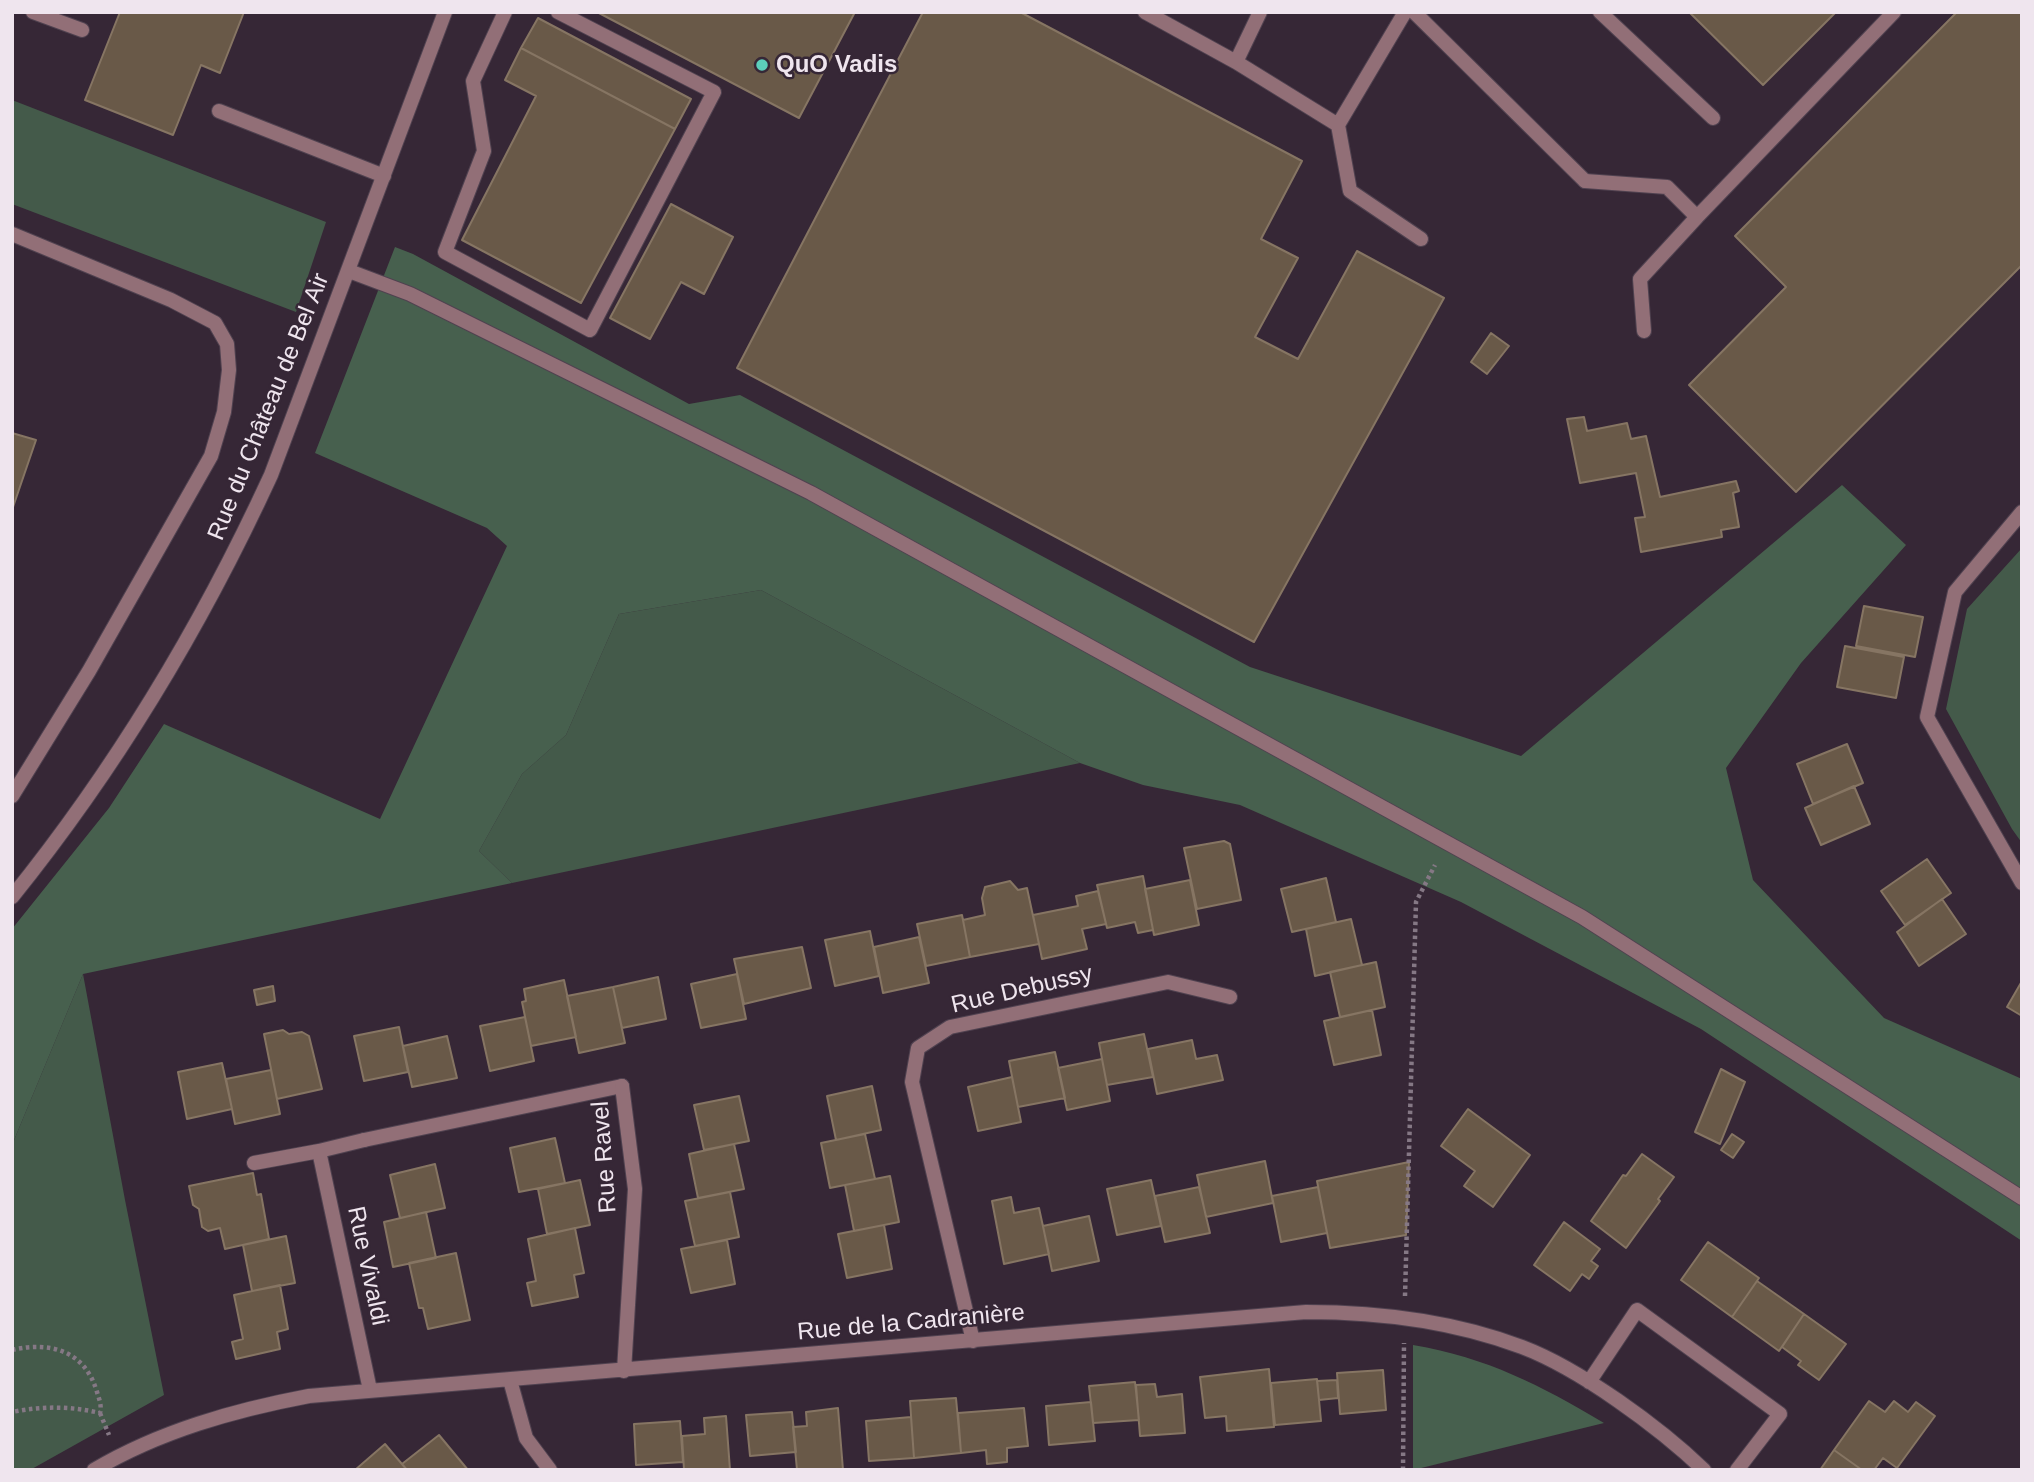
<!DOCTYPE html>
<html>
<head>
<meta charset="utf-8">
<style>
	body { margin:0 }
	#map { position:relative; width:2034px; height:1482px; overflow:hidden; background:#362736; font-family:Arial,sans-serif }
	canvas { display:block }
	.frame { position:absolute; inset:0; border:14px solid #efe5ee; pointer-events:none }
</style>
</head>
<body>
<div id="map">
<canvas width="2034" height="1482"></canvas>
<div class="frame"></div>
</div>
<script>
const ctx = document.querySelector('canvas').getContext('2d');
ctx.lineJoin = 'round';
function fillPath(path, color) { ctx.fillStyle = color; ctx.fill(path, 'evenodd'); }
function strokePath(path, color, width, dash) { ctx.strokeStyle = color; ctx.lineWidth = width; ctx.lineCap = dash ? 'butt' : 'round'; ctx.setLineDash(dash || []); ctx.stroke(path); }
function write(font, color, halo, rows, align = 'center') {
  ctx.font = font + ' Arial,sans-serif'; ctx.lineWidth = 5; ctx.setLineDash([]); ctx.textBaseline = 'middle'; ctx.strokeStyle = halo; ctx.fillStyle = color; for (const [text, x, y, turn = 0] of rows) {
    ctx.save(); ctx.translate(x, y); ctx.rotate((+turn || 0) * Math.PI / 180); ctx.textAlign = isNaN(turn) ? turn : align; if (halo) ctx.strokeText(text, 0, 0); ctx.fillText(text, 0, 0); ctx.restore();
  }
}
fillPath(new Path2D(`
	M12 100 326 222 296 312 12 204Z
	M2022 548V658L2020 673 2022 674V843L2012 829 1946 709 1967 609Z
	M761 590 1080 763 512 883 479 851 522 774 566 735 619 614Z
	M83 974 125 1200 164 1395 30 1470H12V1145Z`), '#445a4a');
fillPath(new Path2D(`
	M395 247 413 254 689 404 740 395 1250 667 1521 756 1842 485 1906 545 1801 663 1726 768 1753 880 1884 1018 2022 1079V1241L1701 1029 1461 902 1240 805 1143 785 1080 763 761 590 619 614 566 735 522 774 479 851 512 883 83 974 12 1145V929L109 808 164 724 380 819 507 546 487 528 315 453Z
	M1413 1345C1488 1358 1540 1385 1604 1423L1413 1470Z`), '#47604e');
const building = new Path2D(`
	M120 12H244L220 73 201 65 173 135 85 100Z
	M597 12H855L799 118Z
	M923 12H1020L1302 161 1261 239 1298 258 1255 337 1298 359 1357 251 1444 298 1254 642 737 368Z
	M1689 12H1836L1763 85Z
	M1957 12H2022V265L1796 492 1689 385 1786 287 1735 236Z
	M538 18 691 99 675 129 521 48Z
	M521 48 675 129 581 303 462 240 536 96 505 80Z
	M671 204 733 237 704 294 681 282 650 339 610 318Z
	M1491 333 1509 346 1487 374 1471 362Z
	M1584 417 1587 431 1627 423 1631 439 1646 436 1660 497 1736 481 1739 491 1733 493 1739 527 1721 530 1722 537 1641 552 1635 518 1645 517 1636 473 1580 483 1567 419Z
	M12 433 36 440 12 510Z
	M1864 606 1923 617 1915 657 1856 646Z
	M1845 646 1904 657 1896 698 1837 687Z
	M1847 744 1863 783 1813 804 1797 764Z
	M1854 786 1870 824 1821 845 1805 808Z
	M1224 841 1230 844 1241 900 1197 909 1184 848Z
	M1927 859 1951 893 1905 925 1881 891Z
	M1143 876 1153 930 1138 933 1135 922 1107 928 1097 885Z
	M1326 878 1336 922 1292 932 1281 889Z
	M1190 880 1199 925 1154 935 1145 889Z
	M1010 881 1018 890 1027 888 1039 944 970 957 963 920 985 915 982 898 985 887Z
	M1098 891 1106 924 1082 929 1087 949 1042 959 1033 915 1078 906 1076 896Z
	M1942 899 1966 934 1919 966 1897 932Z
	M962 915 970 957 926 966 917 924Z
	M1351 919 1362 965 1315 976 1306 929Z
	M870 931 879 976 835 986 825 940Z
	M919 937 929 983 883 993 874 947Z
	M802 947 811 988 744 1004 734 959Z
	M1376 962 1385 1007 1340 1017 1330 972Z
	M737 974 746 1019 701 1028 691 984Z
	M658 977 666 1019 622 1028 613 987Z
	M564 980 576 1037 531 1046 522 1002 526 1001 524 989Z
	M2022 981V1016L2007 1007Z
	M273 986 275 1001 257 1005 254 990Z
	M613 987 625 1043 579 1053 567 996Z
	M1372 1010 1381 1055 1334 1065 1324 1021Z
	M525 1017 534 1061 490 1071 480 1026Z
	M399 1027 408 1072 364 1081 354 1036Z
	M283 1030 289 1034 302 1032 309 1036 322 1089 277 1099 264 1034Z
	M1144 1034 1153 1077 1107 1085 1099 1043Z
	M447 1036 457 1078 412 1087 403 1046Z
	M1192 1040 1196 1059 1217 1055 1223 1080 1157 1094 1148 1049Z
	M1055 1052 1065 1098 1018 1107 1009 1061Z
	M1102 1059 1110 1101 1067 1110 1058 1068Z
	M222 1063 232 1109 187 1119 178 1072Z
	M1721 1069 1745 1082 1720 1144 1695 1132Z
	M271 1070 280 1114 235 1124 226 1079Z
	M1012 1077 1021 1122 978 1131 968 1087Z
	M872 1086 881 1130 836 1140 827 1096Z
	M739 1096 749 1141 704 1150 694 1105Z
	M1468 1109 1530 1155 1493 1207 1464 1186 1475 1171 1441 1146Z
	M865 1134 875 1179 830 1188 821 1143Z
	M1732 1134 1744 1142 1733 1158 1721 1150Z
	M555 1138 565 1183 519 1192 510 1148Z
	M734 1144 744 1189 698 1198 689 1154Z
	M1642 1154 1674 1177 1658 1199 1660 1201 1626 1248 1591 1221 1623 1175 1626 1176Z
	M1265 1161 1273 1203 1206 1217 1197 1175Z
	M1409 1162 1406 1235 1330 1248 1317 1181Z
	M435 1164 445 1208 400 1218 390 1175Z
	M253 1173 257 1195 261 1194 269 1239 225 1249 220 1228 208 1231 202 1227 199 1209 193 1205 189 1186Z
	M890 1176 899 1222 854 1231 845 1185Z
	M580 1180 590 1225 547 1234 538 1189Z
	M1151 1180 1161 1226 1117 1235 1107 1189Z
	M1199 1187 1210 1233 1165 1242 1155 1196Z
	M1318 1187 1327 1233 1281 1242 1272 1196Z
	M730 1192 739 1237 695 1246 685 1201Z
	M1011 1197 1014 1213 1039 1208 1049 1254 1004 1264 992 1201Z
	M426 1212 436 1258 393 1267 384 1222Z
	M1089 1216 1099 1261 1052 1271 1043 1226Z
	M1564 1222 1600 1249 1591 1261 1598 1266 1589 1279 1582 1274 1570 1291 1534 1265Z
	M884 1225 892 1269 847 1278 838 1234Z
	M575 1228 584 1273 574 1275 578 1297 532 1306 527 1283 536 1281 528 1239Z
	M286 1236 295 1283 252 1291 243 1245Z
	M727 1240 735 1284 691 1293 681 1249Z
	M1708 1242 1759 1278 1732 1317 1681 1280Z
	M456 1253 470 1320 428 1329 423 1308H419L409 1263Z
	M1757 1281 1804 1314 1779 1351 1732 1317Z
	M280 1285 288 1329 277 1332 280 1349 236 1359 232 1342 243 1339 234 1295Z
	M1804 1314 1846 1344 1819 1380 1798 1365 1801 1361 1782 1347Z
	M1269 1369 1274 1427 1227 1431 1226 1416 1205 1418 1200 1377Z
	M1383 1370 1386 1410 1340 1414 1337 1373Z
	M1317 1379 1321 1421 1275 1425 1271 1383Z
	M1337 1380 1338 1398 1319 1400 1317 1381Z
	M1135 1382 1139 1420 1093 1423 1089 1386Z
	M1155 1384 1157 1397 1182 1394 1185 1433 1140 1436 1136 1385Z
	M956 1398 961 1453 914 1458 910 1401Z
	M1869 1401 1885 1412 1894 1401 1908 1412 1916 1402 1935 1416 1897 1468 1883 1458 1874 1470H1862L1834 1450Z
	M1091 1402 1095 1441 1049 1445 1046 1406Z
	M838 1408 843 1470H797L793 1427 807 1426 806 1412Z
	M1024 1408 1028 1446 1007 1448V1462L987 1464 986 1450 961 1453 958 1413Z
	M792 1412 796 1452 750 1456 746 1415Z
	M726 1416 730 1470H684L682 1436 705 1434 704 1418Z
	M911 1417 914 1458 869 1461 866 1421Z
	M680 1421 683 1462 636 1465 634 1424Z
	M439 1435 468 1470H407L402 1464Z
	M385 1444 407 1470H355Z
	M1834 1450 1862 1470H1820Z`);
fillPath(building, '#695948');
strokePath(building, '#867563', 2);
const lane = new Path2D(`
	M33 12 82 30
	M505 12 473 81 484 151 445 252 590 330 714 92 558 12
	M1145 12 1236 62 1338 125 1350 191 1421 239
	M1600 12 1713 118
	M1236 62 1260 12
	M219 111 384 176
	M1338 125 1405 12
	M1585 181 1667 187 1697 217 1894 12
	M12 234 171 300 215 323 227 344 229 370 224 412 211 456 89 671 12 796
	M1644 331 1640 279 1697 217
	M2022 512 1955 592 1927 717 2022 883
	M364 1140 622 1086`);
const street = new Path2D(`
	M1414 12 1585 181
	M349 271 410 294 811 493 1582 917 2022 1198
	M12 897C116 768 202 625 271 475L445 12
	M622 1086 635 1189 624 1371
	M319 1151 370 1390
	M254 1163 319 1151 364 1140
	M973 1341 912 1082 918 1048 950 1027 1168 982 1230 997
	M510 1380 526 1438 550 1470
	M1589 1382 1637 1310 1780 1414 1737 1470
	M94 1470C160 1431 235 1410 309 1396L1306 1312C1379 1312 1453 1321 1522 1347 1580 1369 1659 1427 1704 1470`);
strokePath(lane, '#504250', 16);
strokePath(street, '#504250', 16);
strokePath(new Path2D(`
	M1405 1296 1416 902 1435 865
	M12 1350C51 1341 85 1351 97 1392 99 1399 102 1405 100 1413 71 1406 41 1406 12 1412
	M100 1413 109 1435
	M1403 1470 1404 1343`), '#857885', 4.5, [3.5, 3.5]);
strokePath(lane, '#926f77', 14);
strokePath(street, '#926f77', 14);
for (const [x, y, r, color] of [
	[762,65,7,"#5ccebb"]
]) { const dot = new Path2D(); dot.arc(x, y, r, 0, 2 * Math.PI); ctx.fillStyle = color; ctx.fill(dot); strokePath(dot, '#362736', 2.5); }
write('bold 24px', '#efe5ee', '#362736', [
	["QuO Vadis",776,65]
], 'left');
write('24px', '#efe5ee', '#362736', [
	["Rue du Château de Bel Air",269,407,-68],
	["Rue Debussy",1022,990,-13],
	["Rue Ravel",605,1157,-94],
	["Rue Vivaldi",367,1266,78],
	["Rue de la Cadranière",911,1323,-5]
]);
</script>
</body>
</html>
